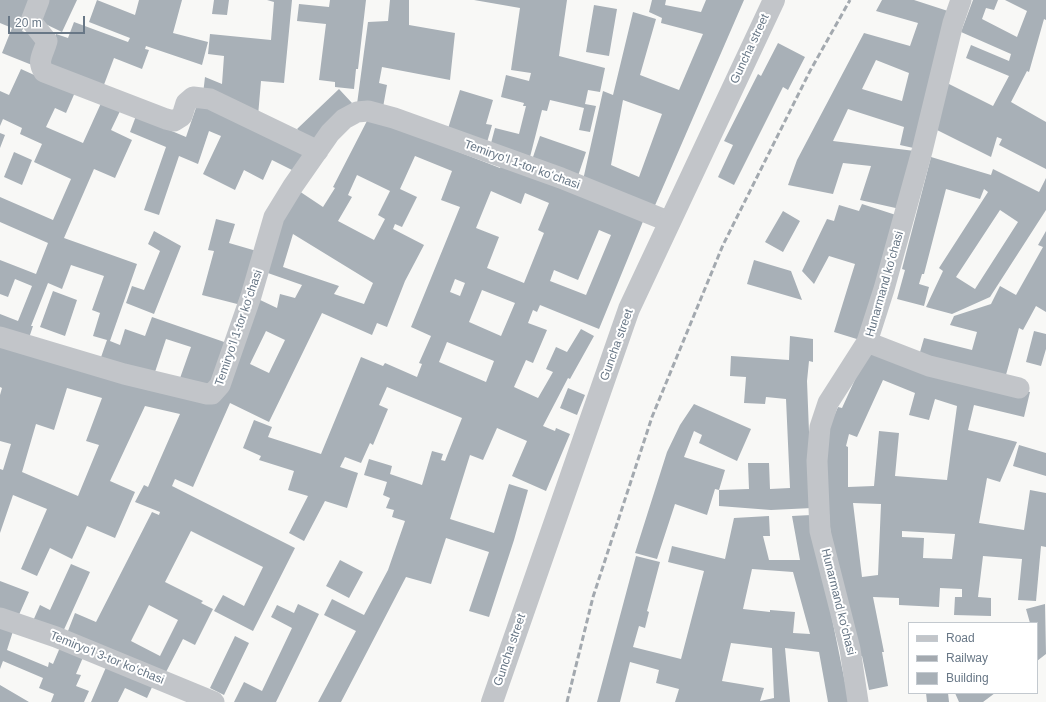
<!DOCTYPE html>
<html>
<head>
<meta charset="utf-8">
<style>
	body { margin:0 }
	#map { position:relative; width:1046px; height:702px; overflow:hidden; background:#f8f8f6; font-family:Helvetica,sans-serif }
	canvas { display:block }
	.legend { position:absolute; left:908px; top:622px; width:130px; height:72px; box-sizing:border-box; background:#fff; border:1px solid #c3c9cf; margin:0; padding:5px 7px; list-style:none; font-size:12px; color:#687786 }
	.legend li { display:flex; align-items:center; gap:8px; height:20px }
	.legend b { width:20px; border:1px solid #c3c9cf }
	.scale { position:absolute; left:8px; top:16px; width:77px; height:18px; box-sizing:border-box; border:2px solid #687786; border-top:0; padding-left:5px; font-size:12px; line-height:14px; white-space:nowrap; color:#687786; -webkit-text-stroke:3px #fff; paint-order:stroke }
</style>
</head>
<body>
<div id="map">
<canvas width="1046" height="702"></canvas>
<ul class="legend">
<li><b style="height:5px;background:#c2c5c9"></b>Road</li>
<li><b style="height:5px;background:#a3a9af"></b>Railway</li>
<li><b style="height:11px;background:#a8b0b7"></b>Building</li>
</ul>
<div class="scale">20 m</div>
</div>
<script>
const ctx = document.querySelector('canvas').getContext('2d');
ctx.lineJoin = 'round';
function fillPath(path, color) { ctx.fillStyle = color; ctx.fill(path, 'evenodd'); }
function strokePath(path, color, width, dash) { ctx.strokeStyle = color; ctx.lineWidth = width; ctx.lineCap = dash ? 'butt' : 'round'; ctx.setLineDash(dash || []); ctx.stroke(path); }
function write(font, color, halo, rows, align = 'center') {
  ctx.font = font + ' Helvetica,sans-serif'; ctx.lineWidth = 4; ctx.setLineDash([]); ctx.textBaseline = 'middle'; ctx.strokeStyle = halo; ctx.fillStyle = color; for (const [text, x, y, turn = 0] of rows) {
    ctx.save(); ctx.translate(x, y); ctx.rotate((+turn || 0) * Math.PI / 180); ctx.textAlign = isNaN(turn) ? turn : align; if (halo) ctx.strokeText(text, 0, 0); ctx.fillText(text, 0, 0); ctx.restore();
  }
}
fillPath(new Path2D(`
	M0 0H35L22 31 42 39 32 65 2 53 12 28 0 23Z
	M44 0H77L62 32 35 19Z
	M97 0 135 15 139 0H182L173 33 208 42 202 65 146 46 145 49 149 50 142 69 114 58 102 90 43 67 56 34 68 38 74 22 128 42 130 38 89 22Z
	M214 0H229L227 15 212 14Z
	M267 0H292L284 83 261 81 258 116 203 94 205 77 222 84 224 56 208 54 210 34 271 40 274 2Z
	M330 0H366L358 69H356L354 89 335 87V82L319 80 326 24 297 21 299 4 329 7Z
	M390 0H409V25L455 33 450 80 382 67 379 83 387 85 382 113 357 104 368 22 388 21Z
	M474 0H567L559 56 605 68 600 92 588 90 585 104 596 106 590 132 579 130 584 108 550 100 547 111 542 110 530 157 490 147 495 128 519 134 526 106H523L524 103 501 97 506 75 529 81 531 73 511 70 520 8Z
	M652 0H666L665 5 701 12 706 0H744L653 210 583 180 603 91 613 95 633 12 656 19 640 75 679 90 703 34 661 23 662 18 649 12ZM623 100 662 114 639 177 611 165Z
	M882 0H914L951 12 918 149 900 145 904 127 848 109 833 141 915 151 900 209 860 200 871 166 843 163 833 194 788 185 797 160 864 33 910 46 918 23 876 11ZM876 60 909 73 902 101 862 89Z
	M973 0H998L994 10 986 8 982 19 1017 37 1027 11 1005 0H1046V20L1044 19 1029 72 1027 71 1011 102 1046 122V169L999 145 1002 139 997 137 991 157 937 130 947 83 993 106 1009 76 966 58 971 45 1009 61 1011 54 961 32Z
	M594 5 617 9 609 56 586 52Z
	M778 43 805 57 788 90 783 87 734 185 718 177 733 145 724 141 758 74 761 76Z
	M21 69 43 79 76 90 66 113 55 108 46 127 83 143 102 101 121 109 111 130 132 140 115 178 94 169 64 238 137 264 110 341 120 345 125 329 145 336 152 317 230 344 214 390 179 381 191 347 166 339 153 378 99 363 107 340 93 336 100 313 92 310 104 276 71 265 62 289 48 283 31 326H33L27 344 0 334V314L18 321 32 286 15 279 8 297 0 294V260L36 274 48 243 0 222V197L53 220 71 179 34 162 42 144 20 134 22 128 3 119 0 126V91L9 95Z
	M339 89 352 103 310 143 297 129Z
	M460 90 493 100 486 124 492 125 486 146 446 135Z
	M199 99 306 152 296 172 272 160 263 180 244 170 235 190 203 174 221 136 209 131 198 164 179 156 159 215 144 210 166 147 130 132 136 116 186 137Z
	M369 117 500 168 504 159 644 219 599 329 540 305 537 312 533 310 528 323 547 330 533 363 526 360 514 387 538 398 553 372 546 369 556 347 567 352 581 329 594 336 570 379 568 378 543 426 555 431 556 428 570 434 546 491 512 476 527 441 497 428 483 460 470 455 450 519 494 533 509 484 528 490 514 540 489 617 469 611 489 552 446 538 431 584 406 577 341 702H318L356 631 324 615 332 599 364 615 388 570 405 521 392 517 394 510 386 508 390 498 383 495 387 482 364 475 369 459 392 466 390 474 422 485 432 451 443 454 441 460 445 461 462 418 387 387 379 405 388 409 373 445 370 443 361 463 345 457 340 467 358 473 347 508 325 501 304 541 289 533 308 496 288 490 294 471 259 460 261 456 243 448 254 420 272 427 268 437 321 454 361 357 383 366 385 363 417 377 422 364 419 363 431 336 411 327 460 207 441 200 452 171 415 156 400 189 417 197 402 227 395 224 393 229 424 245 405 281 387 327 377 323 372 335 322 313 269 422 230 403 193 487 175 479 172 486 295 548 253 631 214 611 223 595 244 606 263 567 191 531 165 582 203 601 201 603 213 609 195 645 183 639 165 674 66 636 75 613 96 622 152 512 159 515 160 512 135 502 144 485 148 487 180 414 145 406 110 481 135 492 115 538 87 526 72 559 50 548 37 576 21 569 47 509 13 495 0 533V469L3 470 11 444 0 441V395L2 388 0 387V341L209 402 256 298 277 308 280 294 295 298 302 285 265 272 276 228 296 189 323 207 335 188 333 187ZM357 175 390 191 378 215 385 219 374 240 338 221 352 197 348 195ZM491 191 521 204 525 193 549 203 538 230 544 233 524 283 487 268 499 237 476 228ZM599 230 611 235 586 295 550 281 554 270 578 280ZM293 234 373 283 364 304 334 294 339 286 283 267ZM455 279 465 283 460 296 450 292ZM482 290 515 303 501 336 469 322ZM266 331 285 340 269 373 250 364ZM447 342 494 361 486 382 439 362ZM67 388 102 398 86 441 99 445 78 496 22 472 36 424 54 430ZM149 605 178 620 160 656 131 641Z
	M0 133 5 135 0 148Z
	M540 136 586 152 577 179 531 163Z
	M14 152 32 160 22 185 4 177Z
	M931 157 991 175 993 169 1039 192 1046 178V210L990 297 952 314 926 307 943 271 939 268 988 192 984 189 980 199 946 189 924 274H922L919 284 929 287 924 306 897 299 905 270 902 269ZM1000 210 1018 222 975 289 956 277Z
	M862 204 899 216 860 340 834 332 855 264 829 256 814 284 802 271 827 219 834 221 839 205 859 211Z
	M783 211 800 221 783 252 765 242Z
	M216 219 235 224 229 243 260 252 245 306 202 295 214 251 208 250Z
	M154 231 181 246 154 314 126 303 132 286 144 290 160 251 148 244Z
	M1046 231V312L1036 306 1023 330 1019 328 1004 382 918 359 924 338 972 350 977 332 950 325 954 316 991 304 1000 286 1016 295 1043 247 1038 245Z
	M754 260 791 271 802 300 747 284Z
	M53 291 77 300 65 336 40 327Z
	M1034 331 1046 334V349L1041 366 1026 362Z
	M790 336 813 339V362L809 361 807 381 812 508 771 510 719 506V490L749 489 748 463H769L770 489 790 488 786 399 766 397 765 404 744 403 746 377 730 376 731 356 789 360Z
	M869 349 961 375 1030 392 1024 417 974 405 968 430 1017 442 1000 482 987 478 979 523 1024 530 1030 490 1046 493V547L1041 546 1036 601 1018 600 1022 559 983 556 978 597 991 598V616L954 615 955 597H962V589L940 588 939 607 899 605V598L873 597 884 652H882L888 686 869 690 862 656 854 657 832 553 827 487V443L830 425 838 407 842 408ZM883 380 915 393 909 415 929 420 935 399 957 406 947 480 895 476 899 433 879 431 874 486 848 487V447L846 446 849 434 857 437ZM853 503 881 504 878 575 862 577ZM902 531 955 534 952 559 923 558 924 538 902 537Z
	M568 388 585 395 577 415 560 408Z
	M694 404 751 429 737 461 699 443 702 435 694 431 684 457 725 470 719 490 715 489 707 515 675 504 657 559 635 553 667 452 680 425Z
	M1019 445 1046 453V476L1013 466Z
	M811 515 849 702H828L819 652 785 648 790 702H675L679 689 656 683 659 670 630 662 620 702H597L636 556 660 562 647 611 649 612 645 628 639 626 633 647 681 659 704 571 668 562 672 546 725 559 734 518 769 516 770 536H763L769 560H800L792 516ZM752 569 793 572 810 634 793 633 795 612 770 610V612L743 609ZM731 643 772 648 774 698 760 701 764 688 722 681Z
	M340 560 363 572 349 598 326 586Z
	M71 564 90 572 62 634 33 621 40 605 50 610Z
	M0 581 29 592 18 617 0 610Z
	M298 604 319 614 276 702H234L244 682 262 691 292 628 271 617 277 605 294 613Z
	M1045 604 1046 654 1037 661V623H1030L1026 609Z
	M0 623 14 628 7 650 48 667 49 662 53 664 61 645 84 655 76 674 81 675 76 686 89 691 84 702H51L54 694 39 688 43 678 3 661 0 669Z
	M235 636 249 643 224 695 210 688Z
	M107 665 153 685 147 698 125 688 118 702H91Z
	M0 685 29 702H0Z
	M926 693H948L949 702H927Z
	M955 693H995L983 702H959Z`), '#a8b0b7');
strokePath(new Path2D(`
	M39 0 31 21 47 41C44 53 36 61 44 72L166 119 174 121 182 116 186 103 193 97 210 99 318 151
	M0 337 124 374 207 394H212L220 385 251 296 274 217 293 186 330 133 344 119 357 112 368 111 394 118 561 178 670 222
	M867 342 929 366 1019 388
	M0 618 56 637 214 702
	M858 702 850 649 820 531 817 461 820 427 828 403 867 342 884 289 922 151 953 23 961 0`), '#c2c5c9', 21);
strokePath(new Path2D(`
	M492 702 629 309 774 0`), '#c2c5c9', 22);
strokePath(new Path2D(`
	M567 702 593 597 652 417 723 245 810 71 850 0`), '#a3a9af', 3, [6, 3]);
write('12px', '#687786', '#fff', [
	["Guncha street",750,49,-65],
	["Temiryoʻl 1-tor koʻchasi",522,165,20],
	["Hunarmand koʻchasi",885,284,-74],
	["Temiryoʻl 1-tor koʻchasi",239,328,-71],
	["Guncha street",617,345,-70],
	["Hunarmand koʻchasi",838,602,76],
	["Guncha street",510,650,-71],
	["Temiryoʻl 3-tor koʻchasi",107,658,22]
]);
</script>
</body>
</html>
